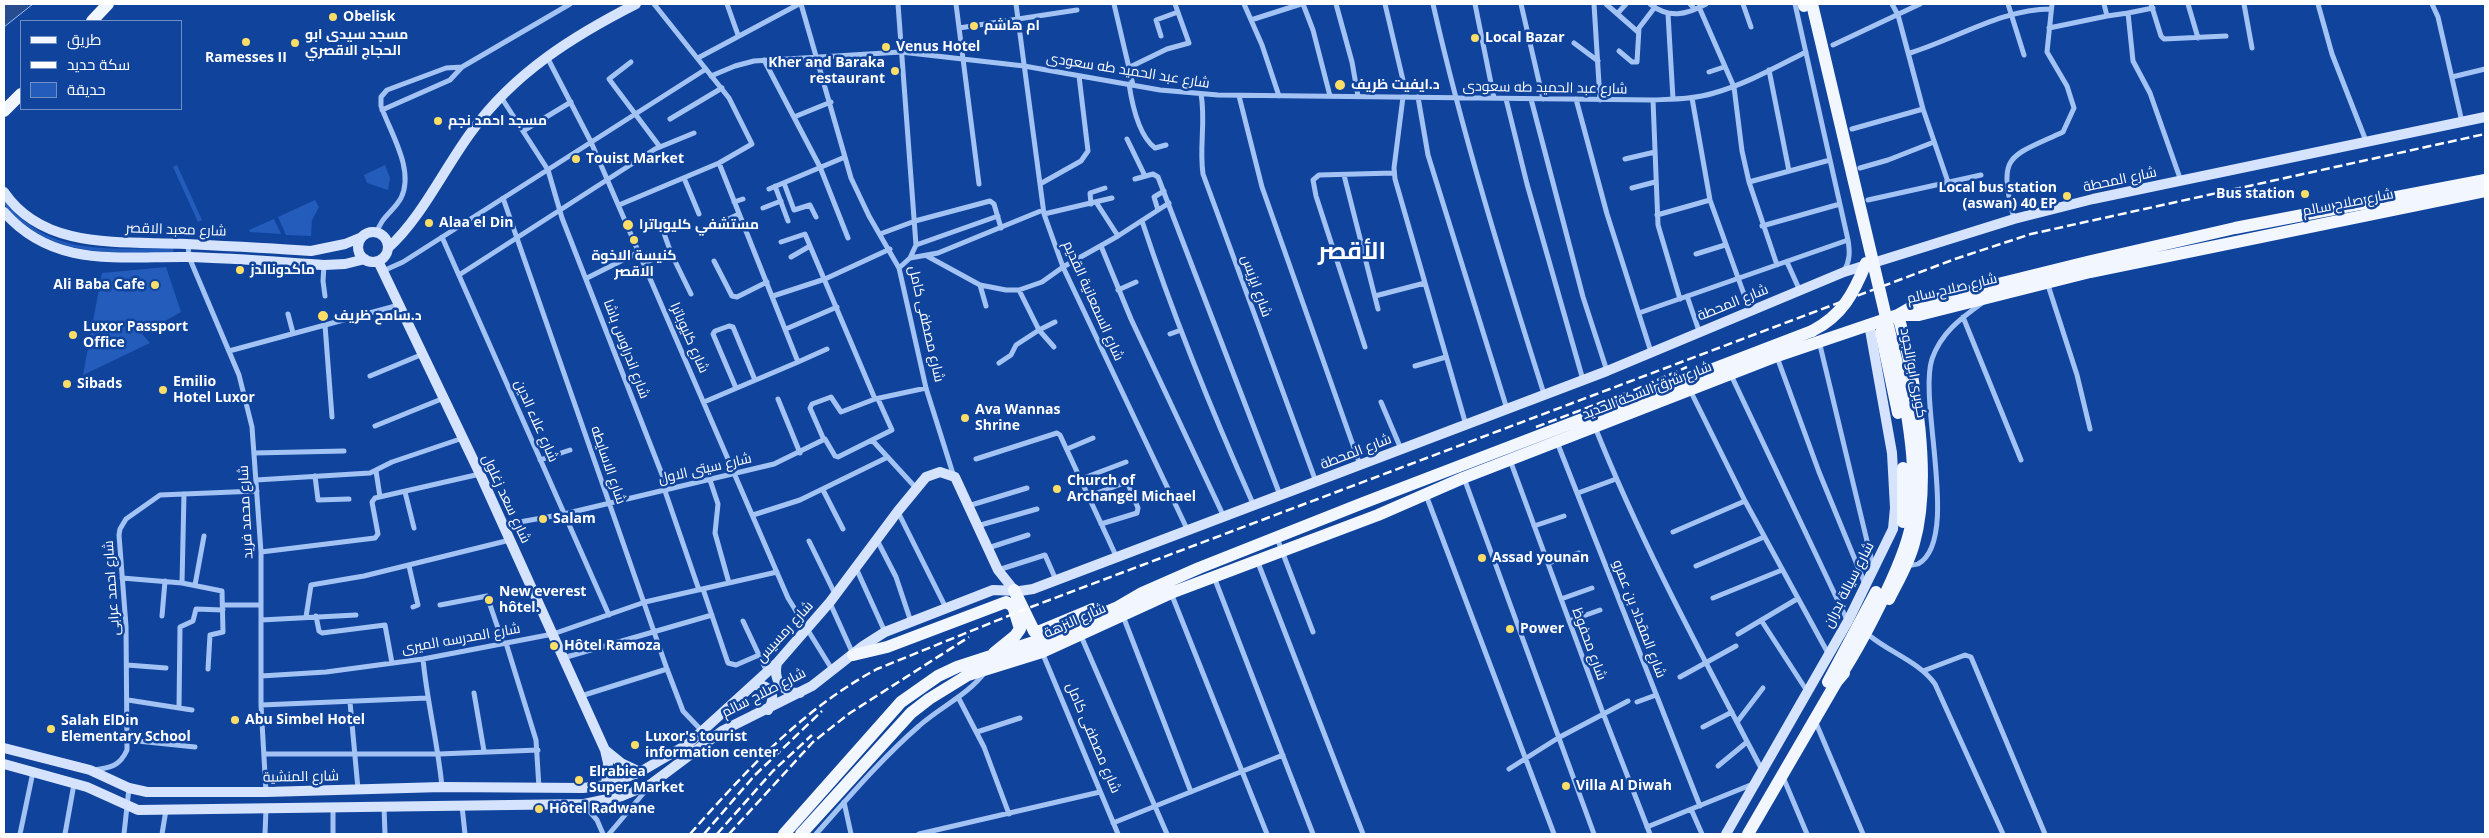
<!DOCTYPE html>
<html>
<head>
<meta charset="utf-8">
<style>
	body { margin:0 }
	#map { position:relative; width:2489px; height:838px; overflow:hidden; background:#10449c; font-family:"Open Sans",Cairo,sans-serif }
	canvas { display:block }
	.frame { position:absolute; inset:0; border:5px solid #fff; pointer-events:none }
	.legend { position:absolute; left:20px; top:20px; width:162px; height:90px; box-sizing:border-box; background:#10449c; border:1px solid #708fc4; margin:0; padding:6px 9px; list-style:none; font-size:15px; color:#fff }
	.legend li { display:flex; align-items:center; gap:10px; height:25px }
	.legend b { width:25px; border:1px solid #708fc4 }
</style>
</head>
<body>
<div id="map">
<canvas width="2489" height="838"></canvas>
<div class="frame"></div>
<ul class="legend">
<li><b style="height:6px;background:#f2f6ff"></b>طريق</li>
<li><b style="height:6px;background:#fff"></b>سكة حديد</li>
<li><b style="height:14px;background:#235cbb"></b>حديقة</li>
</ul>
</div>
<script>
const ctx = document.querySelector('canvas').getContext('2d');
ctx.lineJoin = 'round';
function fillPath(path, color) { ctx.fillStyle = color; ctx.fill(path, 'evenodd'); }
function strokePath(path, color, width, dash) { ctx.strokeStyle = color; ctx.lineWidth = width; ctx.lineCap = dash ? 'butt' : 'round'; ctx.setLineDash(dash || []); ctx.stroke(path); }
function write(font, color, halo, rows, align = 'center') {
  ctx.font = font + ' "Open Sans",Cairo,sans-serif'; ctx.lineWidth = 5; ctx.setLineDash([]); ctx.textBaseline = 'middle'; ctx.strokeStyle = halo; ctx.fillStyle = color; for (const [text, x, y, turn = 0] of rows) {
    ctx.save(); ctx.translate(x, y); ctx.rotate((+turn || 0) * Math.PI / 180); ctx.textAlign = isNaN(turn) ? turn : align; if (halo) ctx.strokeText(text, 0, 0); ctx.fillText(text, 0, 0); ctx.restore();
  }
}
fillPath(new Path2D(`
	M177 165 202 220 198 222 173 167Z
	M385 165 390 178 388 190 367 183 364 175Z
	M4 200C49 258 108 248 174 248L173 252C116 252 63 259 17 218 11 213 4 208 4 200Z
	M315 200 319 207 312 220 311 236 286 235 278 217Z
	M274 219 281 234 250 232 249 230Z
	M166 267 181 312 142 334 150 343 83 375 102 273Z`), '#235cbb');
const water = new Path2D(`
	M4 4H33L4 27Z`);
fillPath(water, '#274d90');
strokePath(water, '#96bdf8', 1);
strokePath(new Path2D(`
	M727 4 738 35
	M801 4 851 178 869 216 899 268 926 388 954 477
	M898 4 916 245 910 258 899 268
	M956 4 979 184
	M1016 4 1044 214 1063 267 1188 531
	M1114 4 1133 85
	M1244 4 1262 45 1279 96
	M1303 4 1313 30 1330 96
	M1336 4 1352 62 1358 96
	M1385 4 1407 97
	M1433 4C1463 136 1503 265 1544 394
	M1475 4 1494 98
	M1521 4 1543 99
	M1594 4 1600 100
	M1606 4 1638 32
	M1650 4C1669 19 1686 15 1706 4
	M1690 4 1695 9
	M1743 4 1751 27
	M1795 4 1848 240C1850 252 1850 261 1844 271
	M1892 4 1898 15 1923 109 1948 182
	M2008 4 2024 55
	M2104 4 2107 16 2128 13 2133 61 2150 93 2181 181
	M2151 4 2161 36 2164 39 2226 36
	M2188 4 2198 38
	M2244 4 2252 48
	M2318 4 2332 54 2366 141
	M2432 4 2438 17 2462 122
	M1699 7 1734 87 1742 151 1749 182 1777 265
	M2128 13 2153 8
	M1617 14 1626 4
	M1668 14 1673 99
	M1251 20 1301 4
	M959 28 1077 10
	M2049 28 2107 16
	M1161 36 1156 20 1178 12
	M1574 43 1598 61
	M1833 45 1920 4
	M1619 51 1632 62H1637L1639 28 1655 7
	M1910 53C1956 39 2002 9 2051 9
	M547 57 591 142 788 598 833 671
	M698 58 799 4
	M764 60 820 167 848 238
	M631 62 609 79 660 147
	M1130 67 1167 49 1189 43 1175 4
	M1769 70 1789 171
	M1709 72 1724 67
	M711 76 735 66 754 61 901 52 1024 66 1160 90 1218 95 1653 100C1674 99 1694 99 1714 93 1746 84 1776 67 1806 52
	M2452 77 2485 69
	M1129 84C1132 104 1138 135 1155 148L1166 145
	M1201 94C1206 121 1199 147 1203 174L1316 482
	M1239 96 1262 187 1360 465
	M501 97 548 170 562 218 663 477 666 494 699 590
	M1403 97 1394 168 1395 179 1466 425
	M1418 97 1428 155 1507 409
	M1692 98 1710 200 1750 311
	M1506 99 1527 184 1583 380
	M1531 99 1583 297 1607 371
	M1576 99 1607 214 1651 352
	M1653 100 1658 225 1680 299
	M382 110 450 80 462 67 570 4
	M794 117 831 102
	M670 119 722 88
	M1852 129 1923 109
	M523 131 571 102
	M1127 139 1145 176
	M1625 159 1655 152
	M1860 168 1888 160 1934 142
	M1344 175 1378 309
	M684 178 699 214
	M1135 179 1153 174 1158 177 1280 495
	M1749 182 1830 160
	M784 183 794 210 810 205 816 217
	M1040 184 1081 161 1088 151 1079 76
	M775 186 788 221
	M1632 188 1655 182
	M769 189 845 157
	M503 198 667 669 683 711 703 732
	M1868 200 1981 175
	M734 202 743 199
	M1096 202 1118 236
	M1091 204 1090 193 1105 188
	M619 205 719 163 752 144 729 98 654 4
	M763 208 781 201
	M1158 210 1154 197 1164 191
	M1044 214 1112 198
	M1657 215 1710 200
	M2014 219C1998 154 2007 158 2063 132L2074 108 2067 86 2047 52 2052 4
	M1142 221C1174 318 1212 412 1254 506
	M661 225 671 253 691 294
	M716 225 739 214
	M1762 226 1840 204
	M377 233C380 218 394 211 401 198 415 170 390 132 381 106V97L387 90 446 68 462 67
	M880 234 915 221 990 201 994 204 1001 228
	M442 237 609 615
	M781 242 805 234 875 399
	M188 244 189 257 239 375 252 427 261 552V705L266 792
	M916 245 998 216
	M1101 246 1131 319 1224 517
	M1696 254 1725 245
	M927 256 980 285 1006 290H1019L1042 282 1063 267 1118 236 1169 203
	M791 257 810 246
	M910 258 938 253 1043 210
	M714 261 732 296 737 297 767 282
	M1787 262 1800 291
	M644 263 671 253
	M324 265 323 281 325 296
	M383 271 403 262 706 69
	M459 275 655 149 694 133
	M587 278 639 252
	M2047 282 2077 375 2090 429
	M980 285 986 306
	M1019 290 1039 330 1054 347
	M1118 290 1136 282
	M773 296 825 279 890 249
	M1375 296 1425 283
	M1687 296 1699 331
	M1639 313 1848 240
	M288 314 293 333
	M1963 317 2021 460
	M325 325 332 417
	M786 329 837 307
	M1170 334 1181 330
	M1819 341 1873 566
	M1365 347 1316 196 1313 180 1319 175 1394 173
	M229 351 399 305
	M1777 357 1819 472 1865 584
	M798 362 827 349
	M999 363 1011 355 1016 345 1039 330 1055 322
	M1415 366 1446 357
	M1731 375 1847 620
	M370 376 423 354
	M736 388 713 334 715 331 729 326 733 327 755 380
	M1690 390 1745 501 1829 655
	M778 399 800 453
	M704 402 798 362 719 163
	M1381 402 1401 449
	M375 426 444 398
	M1595 427C1642 545 1703 657 1762 770
	M824 440 810 408 812 404 831 397 841 412 875 399 926 388
	M872 440 916 488
	M1557 442 1700 806
	M1067 449 1093 438
	M254 453 344 451
	M976 459 1057 433 1060 435 1117 558
	M540 460 570 450
	M1510 460 1603 713 1650 834
	M376 471 380 497
	M315 476 318 500 349 499
	M1464 478 1594 834
	M1081 479 1126 462
	M256 480 370 473 392 462 463 438
	M710 480 718 504 715 533 729 583
	M823 490 843 529
	M405 492 414 528
	M1578 493 1616 479
	M1426 495 1554 834
	M1089 496 1124 483 1128 484 1138 508 1137 513 1101 524
	M968 506 1027 488
	M898 512 946 608
	M753 515 800 500 888 457
	M503 525 564 514 774 464 825 439 835 456 838 457 892 430 878 399
	M977 526 1037 509
	M1534 526 1564 516
	M1673 532 1745 501
	M1277 538 1313 632
	M877 540 896 577 911 622
	M809 541 835 594
	M988 548 1028 535
	M261 552 375 538 378 534 372 502 375 498 480 474
	M1257 560 1363 834
	M1548 563 1579 553
	M409 566 418 605 413 607
	M1696 566 1764 537
	M1906 566C1909 565 1915 565 1918 564 1961 540 1918 402 1932 359 1941 333 1960 319 1982 303
	M856 568 885 632
	M998 570 1045 555 1056 580
	M1214 577 1313 834
	M122 578 182 583 222 591 223 632 210 635 208 669
	M182 583 184 494
	M195 585 204 536
	M703 589 728 663 736 665 759 655
	M1171 593 1267 834
	M1713 598 1782 570
	M1561 599 1592 588
	M830 603 853 654
	M223 605H260
	M440 605 487 596 503 643
	M162 616 165 581
	M316 616 319 631 322 633 385 625 392 663
	M1123 616 1191 792
	M306 617 311 585 364 576 510 540
	M261 620 356 615
	M1761 620 1807 691
	M743 621 767 672
	M1569 621 1600 610
	M1738 634 1797 599
	M1081 636 1167 834
	M1870 636C1891 653 1919 662 1935 684L2003 834
	M506 643 536 740 539 788
	M1042 652 1118 834
	M563 658 712 615
	M423 659C427 702 438 744 442 787
	M127 665 166 668
	M1923 671 1965 655 1971 657 2045 834
	M261 676 326 672 423 659 553 634 645 602 777 572
	M1680 677 1736 646
	M474 693 484 751
	M581 696 667 669
	M958 697 984 747 1009 814
	M128 700 192 710
	M350 702 358 789
	M1637 702 1656 695
	M261 705 427 698
	M179 708 180 627 193 621 196 609 223 610
	M1737 722 1763 688
	M1816 723 1863 834
	M1703 727 1732 712
	M977 732 1020 718
	M128 740 195 747
	M264 754H439L538 750
	M1718 766 1747 742
	M1509 769 1558 738 1628 701
	M94 770C110 768 120 766 127 750L126 626 119 535 120 529 126 519 160 495 257 491
	M1783 777 1807 834
	M844 802 851 834
	M584 805 597 820 603 834
	M462 806 465 834
	M384 807 385 834
	M1691 809 1702 834
	M1113 823 1283 755
	M1647 827 1753 784
	M20 834 33 772
	M65 834 74 784
	M124 834 129 788
	M162 834 166 810
	M265 834 266 809
	M333 834V808
	M609 834 647 789
	M816 834C849 797 882 758 919 726 940 707 968 695 985 672
	M919 834 1100 792`), '#a4c3f5', 5);
strokePath(new Path2D(`
	M4 192C44 251 123 241 186 244 228 246 269 248 311 251L345 244 362 237
	M4 212C54 269 120 256 188 257 233 258 279 262 324 265L345 264 365 259
	M358 247a15 15 0 1 1 30 0a15 15 0 1 1-30 0Z
	M388 248C421 219 445 167 472 131 514 73 573 36 636 4
	M378 261 480 474 605 750 608 763 606 785
	M777 663C773 680 782 693 800 693
	M754 685C771 684 777 696 768 710
	M4 748 90 770 129 788 147 792H266L442 787 583 788 606 785 640 772 688 744 777 663 830 602 898 511 926 477 940 472 955 477 998 570 1014 590
	M605 750 621 763 640 772
	M4 764 87 787 138 810 584 804 622 796 651 784 722 731 812 686 863 646 885 632 993 590 1020 591 1033 589 1607 371 1844 272 2014 219 2093 199 2485 117
	M1726 834 1848 621 1893 529 1895 508 1892 453 1869 324`), '#d5e3fe', 10);
strokePath(new Path2D(`
	M1804 4V6
	M92 21 108 4
	M4 111 21 94
	M1898 315H1919L2090 272 2485 191
	M1014 590 1034 631H1040L1093 609
	M1889 599C1898 581 1909 563 1914 543 1932 480 1916 378 1898 315
	M853 655 887 647 1006 602 1013 606 1020 629 1015 636 994 653
	M784 834 901 702 938 676 957 667 1043 639 1118 607 1142 593 1199 568 1363 503 1812 331
	M801 834 911 713 929 699 968 675 1042 652 1171 593 1378 515 1463 478 1777 356 1898 315 1917 304 2087 262 2235 228 2485 180
	M1748 834 1837 681 1844 673`), '#f2f6ff', 12);
strokePath(new Path2D(`
	M1536 427 1637 389 1687 367
	M690 834C746 771 801 710 877 669L1023 610 1955 259 2031 234 2485 134
	M704 834 755 775 822 711
	M717 834 773 771 812 735
	M729 834 813 742 850 713 969 637`), '#fff', 2.5, [9, 4]);
strokePath(new Path2D(`
	M1812 4 1902 385C1910 429 1918 480 1911 525 1904 564 1860 647 1837 681
	M1812 331C1842 316 1854 293 1866 263
	M1881 332 1898 413
	M1903 468V522
	M1828 682 1876 592`), '#f2f6ff', 12);
for (const [x, y, r, color] of [
	[333,17,5,"#ffde68"],
	[974,26,5,"#ffde68"],
	[1475,38,5,"#ffde68"],
	[246,42,5,"#ffde68"],
	[295,43,5,"#ffde68"],
	[886,47,5,"#ffde68"],
	[895,71,5,"#ffde68"],
	[1340,85,6,"#ffde68"],
	[438,121,5,"#ffde68"],
	[576,159,5,"#ffde68"],
	[2305,194,5,"#ffde68"],
	[2067,196,5,"#ffde68"],
	[429,223,5,"#ffde68"],
	[628,225,6,"#ffde68"],
	[634,240,5,"#ffde68"],
	[240,270,5,"#ffde68"],
	[155,285,5,"#ffde68"],
	[323,316,6,"#ffde68"],
	[73,335,5,"#ffde68"],
	[67,384,5,"#ffde68"],
	[163,390,5,"#ffde68"],
	[965,418,5,"#ffde68"],
	[1057,489,5,"#ffde68"],
	[543,519,5,"#ffde68"],
	[1482,558,5,"#ffde68"],
	[489,600,5,"#ffde68"],
	[1510,629,5,"#ffde68"],
	[554,646,5,"#ffde68"],
	[235,720,5,"#ffde68"],
	[51,729,5,"#ffde68"],
	[635,745,5,"#ffde68"],
	[579,780,5,"#ffde68"],
	[1566,786,5,"#ffde68"],
	[539,809,5,"#ffde68"]
]) { const dot = new Path2D(); dot.arc(x, y, r, 0, 2 * Math.PI); ctx.fillStyle = color; ctx.fill(dot); strokePath(dot, '#10449c', 2); }
write('bold 14px', '#fff', '#10449c', [
	["Obelisk",343,17],
	["ام هاشم",984,26],
	["مسجد سيدى ابو",305,35],
	["الحجاج الاقصري",305,51],
	["Local Bazar",1485,38],
	["Venus Hotel",896,47],
	["Ramesses II",246,58,"center"],
	["Kher and Baraka",885,63,"right"],
	["restaurant",885,79,"right"],
	["د.ايفيت ظريف",1351,85],
	["مسجد احمد نجم",448,121],
	["Touist Market",586,159],
	["Local bus station",2057,188,"right"],
	["(aswan) 40 EP",2057,204,"right"],
	["Bus station",2295,194,"right"],
	["Alaa el Din",439,223],
	["مستشفي كليوباترا",639,225],
	["كنيسة الاخوة",634,256,"center"],
	["الاقصر",634,272,"center"],
	["ماكدونالدز",250,270],
	["Ali Baba Cafe",145,285,"right"],
	["د.سامح ظريف",334,316],
	["Luxor Passport",83,327],
	["Office",83,343],
	["Emilio",173,382],
	["Hotel Luxor",173,398],
	["Sibads",77,384],
	["Ava Wannas",975,410],
	["Shrine",975,426],
	["Church of",1067,481],
	["Archangel Michael",1067,497],
	["Salam",553,519],
	["Assad younan",1492,558],
	["New everest",499,592],
	["hôtel.",499,608],
	["Power",1520,629],
	["Hôtel Ramoza",564,646],
	["Abu Simbel Hotel",245,720],
	["Salah ElDin",61,721],
	["Elementary School",61,737],
	["Luxor's tourist",645,737],
	["information center",645,753],
	["Elrabiea",589,772],
	["Super Market",589,788],
	["Villa Al Diwah",1576,786],
	["Hôtel Radwane",549,809]
], 'left');
write('14px', '#fff', '#10449c', [
	["شارع عبد الحميد طه سعودى",1128,71,9],
	["شارع عبد الحميد طه سعودى",1545,88,1],
	["شارع المحطة",2120,180,-12],
	["شارع صلاح سالم",2348,203,-11],
	["شارع معبد الاقصر",176,230,2],
	["شارع ايزيس",1256,286,70],
	["شارع صلاح سالم",1952,289,-13],
	["شارع السمعانية القديم",1093,301,66],
	["شارع المحطة",1733,303,-22],
	["شارع مصطفى كامل",926,324,77],
	["شارع كليوباترا",689,338,66],
	["شارع اندراوس باشا",626,349,69],
	["كوبرى ابو الجود",1913,373,79],
	["شارع شرق السكة الحديد",1647,391,-21],
	["شارع علاء الدين",536,421,66],
	["شارع المحطة",1356,452,-21],
	["شارع الاسايطه",608,465,71],
	["شارع سيتى الاول",705,469,-13],
	["شارع سعد زغلول",506,499,65],
	["شارع محمد فريد",246,512,-93],
	["شارع سيالة بدران",1849,585,-63],
	["شارع احمد عرابى",112,588,-94],
	["شارع المقداد بن عمرو",1639,619,69],
	["شارع النزهة",1075,621,-24],
	["شارع رمسيس",785,632,-48],
	["شارع المدرسه الميرى",461,639,-10],
	["شارع محفوظ",1589,644,70],
	["شارع صلاح سالم",764,693,-27],
	["شارع مصطفى كامل",1093,738,67],
	["شارع المنشية",301,777,-1]
]);
write('bold 24px', '#fff', '#10449c', [
	["الأقصر",1352,252]
]);
</script>
</body>
</html>
